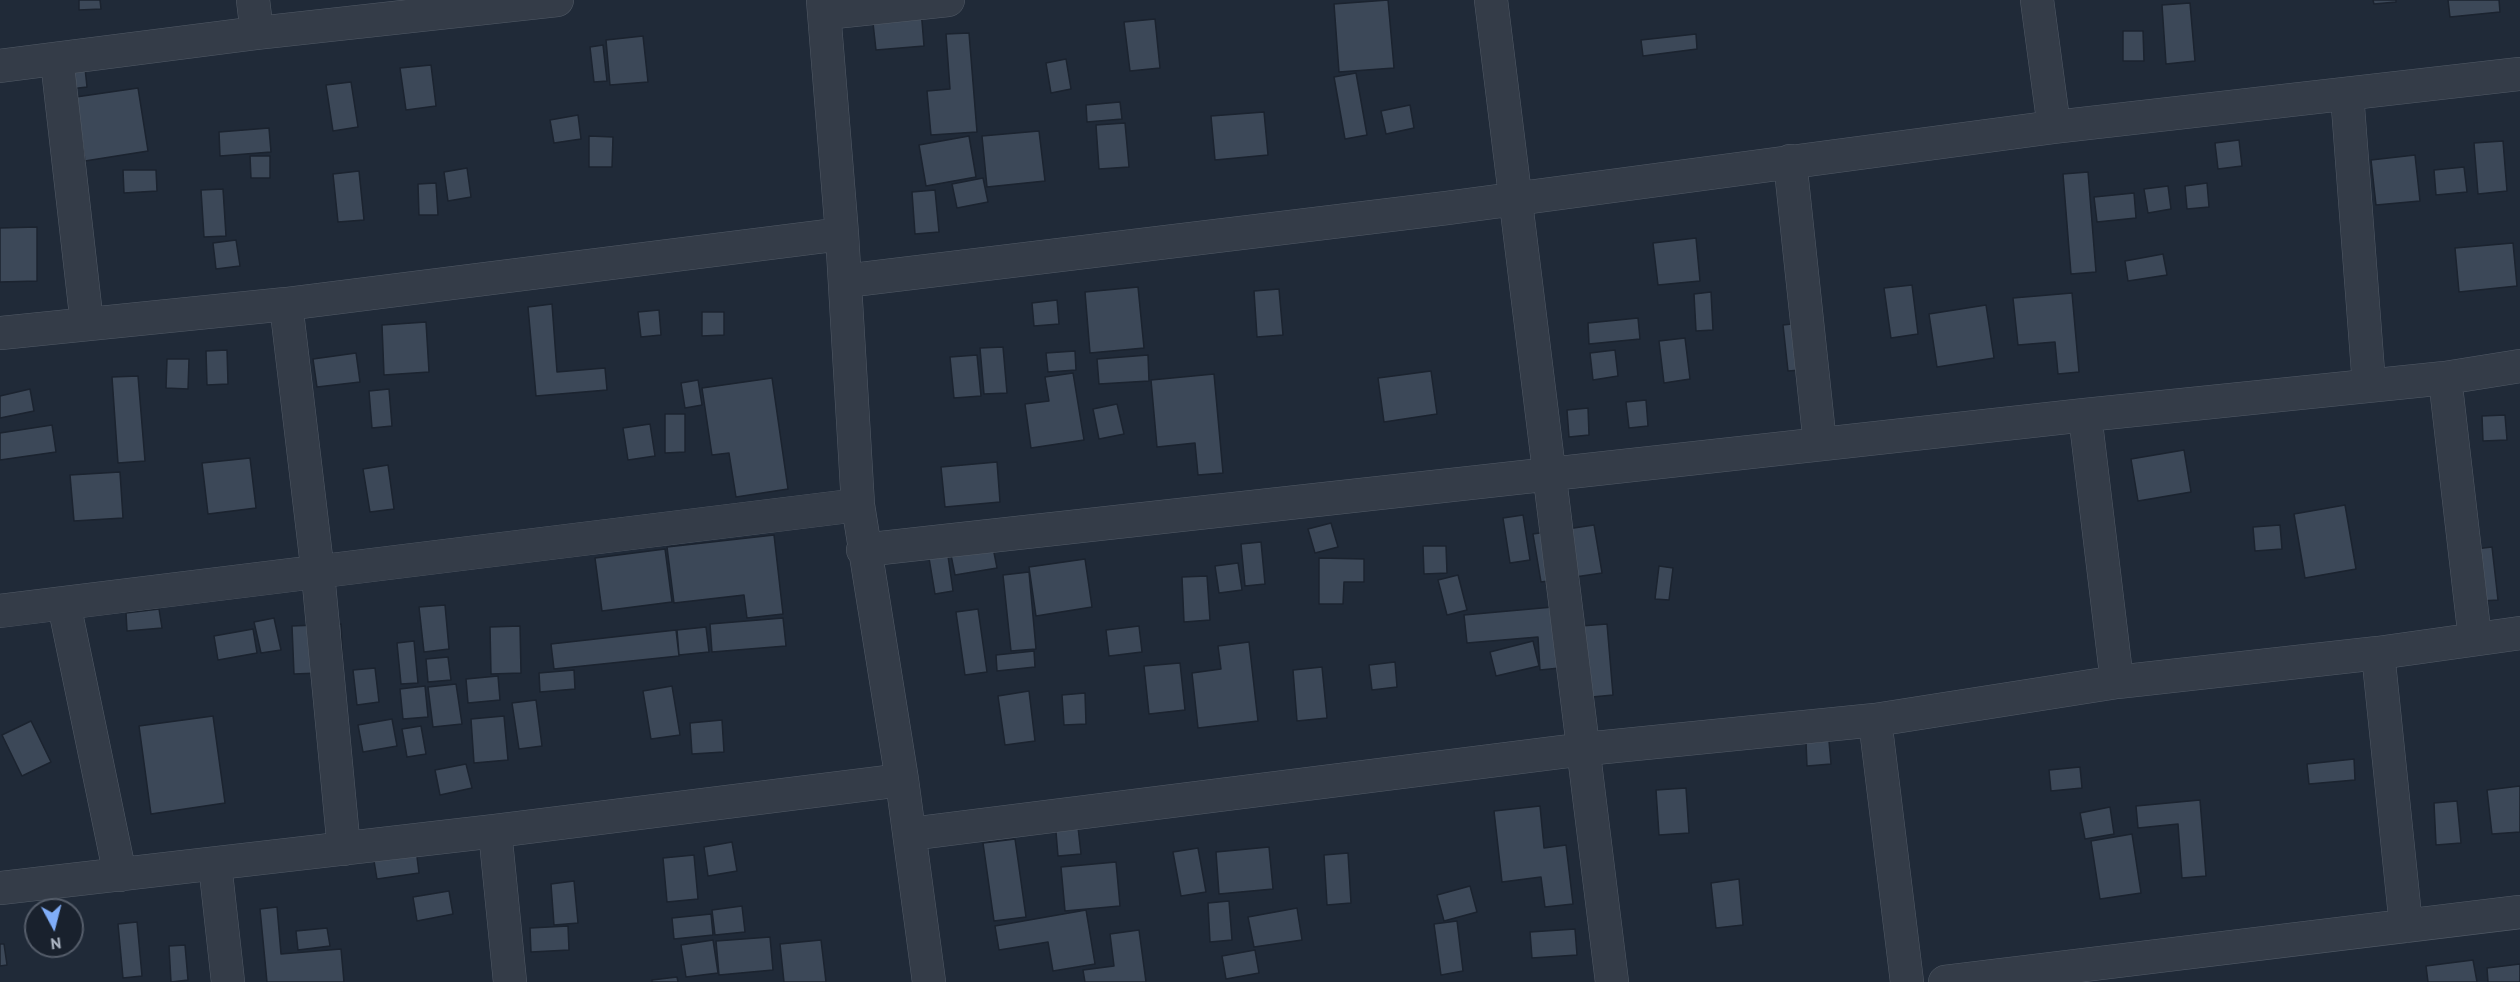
<!DOCTYPE html>
<html>
<head>
<meta charset="utf-8">
<style>
	body { margin:0 }
	#map { position:relative; width:2520px; height:982px; overflow:hidden; background:#202a38; font-family:"PT Sans",sans-serif }
	canvas { display:block }
	.north { position:absolute; left:24px; top:898px; width:60px; height:60px; box-sizing:border-box; background:#19212d; border:2px solid #555d6a; border-radius:50%; rotate:173deg; font-size:16px; font-weight:700; line-height:24px; text-align:center; color:#aeb7c5 }
	.north::after { content:''; display:block; margin:auto; width:21px; height:27px; background:#80adf8; clip-path:polygon(50% 0,100% 100%,50% 72%,0 100%) }
</style>
</head>
<body>
<div id="map">
<canvas width="2520" height="982"></canvas>
<div class="north">N</div>
</div>
<script>
const ctx = document.querySelector('canvas').getContext('2d');
ctx.lineJoin = 'round';
function fillPath(path, color) { ctx.fillStyle = color; ctx.fill(path, 'evenodd'); }
function strokePath(path, color, width, dash) { ctx.strokeStyle = color; ctx.lineWidth = width; ctx.lineCap = dash ? 'butt' : 'round'; ctx.setLineDash(dash || []); ctx.stroke(path); }
const building = new Path2D(`
	M79 0H100L101 9 79 10Z
	M1388 0 1394 68 1339 72 1334 4Z
	M2373 0H2396V2L2374 4Z
	M2448 0H2499L2500 12 2450 17Z
	M2190 3 2195 61 2166 64 2162 5Z
	M921 9 924 46 876 50 872 14Z
	M1155 19 1160 68 1130 71 1124 22Z
	M2123 31H2143L2144 61H2123Z
	M969 33 977 132 931 135 927 91 950 89 946 34Z
	M1696 34 1697 49 1643 56 1641 40Z
	M643 36 648 82 610 85 606 40Z
	M603 45 607 81 594 82 590 47Z
	M1066 59 1071 89 1051 93 1046 63Z
	M431 65 436 106 406 110 400 68Z
	M85 68 87 87 62 90 60 71Z
	M1356 73 1367 135 1345 139 1334 77Z
	M351 82 358 127 333 131 326 85Z
	M138 88 148 151 85 161 76 97Z
	M1120 102 1122 119 1087 122 1086 105Z
	M1410 105 1414 128 1386 134 1381 111Z
	M1264 112 1268 155 1215 160 1211 116Z
	M578 115 581 139 554 143 550 120Z
	M1125 123 1129 167 1099 169 1096 125Z
	M269 128 271 152 220 156 219 132Z
	M1039 131 1045 181 987 187 982 136Z
	M589 136 613 137 612 167H589Z
	M969 136 976 177 926 186 919 145Z
	M2239 140 2242 166 2218 169 2215 143Z
	M2503 141 2507 191 2478 194 2474 143Z
	M2415 155 2420 201 2376 205 2371 160Z
	M250 156H270V178H251Z
	M2464 167 2467 192 2436 195 2434 170Z
	M467 168 471 197 448 201 444 172Z
	M123 170H156L157 191 124 193Z
	M359 171 364 220 338 222 333 174Z
	M2088 172 2096 272 2071 274 2063 174Z
	M983 178 988 202 957 208 952 184Z
	M436 183 438 215H419L418 184Z
	M2207 183 2209 207 2187 209 2185 186Z
	M2168 186 2171 209 2148 213 2144 189Z
	M223 189 226 236 204 237 201 190Z
	M935 190 939 232 915 234 912 192Z
	M2134 193 2136 218 2097 222 2094 197Z
	M37 227V281L0 282V228Z
	M1696 238 1700 281 1658 285 1653 243Z
	M236 240 240 266 216 269 213 243Z
	M2513 243 2517 286 2459 292 2455 248Z
	M2163 254 2167 275 2128 281 2125 261Z
	M1912 285 1918 334 1891 338 1884 288Z
	M1138 287 1144 348 1090 353 1085 292Z
	M1279 289 1283 335 1257 337 1254 291Z
	M1711 292 1713 330 1696 331 1694 294Z
	M2072 293 2079 372 2058 374 2055 342 2018 345 2013 298Z
	M1057 300 1059 324 1034 326 1032 303Z
	M552 304 557 372 605 368 607 390 536 396 528 307Z
	M1986 305 1994 358 1937 367 1929 314Z
	M659 310 661 335 641 337 638 312Z
	M702 312H724V335L702 336Z
	M1638 318 1640 339 1589 344 1588 323Z
	M426 322 429 372 384 375 382 325Z
	M1810 322 1815 369 1788 371 1783 325Z
	M1685 338 1690 379 1664 383 1659 341Z
	M1003 347 1007 393 984 394 980 348Z
	M227 350 228 384 207 385 206 351Z
	M1615 350 1618 376 1593 380 1590 353Z
	M1075 351 1076 370 1048 372 1046 353Z
	M356 353 360 382 317 387 313 359Z
	M977 355 981 396 954 398 950 357Z
	M1148 355 1149 381 1099 384 1097 359Z
	M167 359H189L188 389 166 388Z
	M1431 371 1437 414 1384 422 1378 378Z
	M1073 373 1084 440 1031 448 1025 404 1049 401 1045 377Z
	M1214 374 1223 473 1198 475 1195 443 1157 447 1151 380Z
	M138 376 145 461 118 463 112 377Z
	M772 378 788 489 736 497 729 453 712 455 702 388Z
	M698 380 702 405 685 408 681 383Z
	M30 389 34 411 0 418V396Z
	M389 389 392 426 372 428 369 391Z
	M1646 400 1648 426 1629 428 1626 402Z
	M1117 404 1124 434 1099 439 1093 409Z
	M1588 408 1589 435 1569 437 1567 410Z
	M665 414H685V452L665 453Z
	M2505 415 2507 440 2483 441 2482 416Z
	M650 424 655 456 628 460 623 428Z
	M52 425 56 452 0 460V433Z
	M2184 450 2191 492 2138 501 2131 459Z
	M250 458 256 508 208 514 202 463Z
	M997 462 1000 502 945 507 941 467Z
	M388 465 394 509 370 512 363 469Z
	M120 472 123 518 74 521 70 475Z
	M2345 505 2356 569 2305 578 2294 514Z
	M1523 515 1530 560 1510 563 1503 518Z
	M1331 523 1338 547 1315 553 1308 529Z
	M1594 525 1602 573 1541 582 1533 534Z
	M2280 525 2282 549 2255 551 2253 527Z
	M774 535 783 614 747 618 744 595 674 603 667 547Z
	M992 542 997 568 955 575 950 550Z
	M1261 542 1265 584 1245 586 1241 544Z
	M1423 546H1446L1447 573 1424 574Z
	M2492 547 2498 600 2481 601 2475 549Z
	M665 549 672 602 602 611 595 558Z
	M947 549 953 591 935 594 928 552Z
	M1319 558 1364 559V582H1344L1343 604H1319Z
	M1085 559 1092 607 1036 616 1029 567Z
	M1238 563 1242 590 1219 593 1215 566Z
	M1659 566 1673 568 1669 600 1655 599Z
	M1029 572 1036 649 1011 651 1003 575Z
	M1458 575 1467 610 1447 615 1438 580Z
	M1207 576 1210 620 1184 622 1182 577Z
	M445 605 449 649 424 652 419 607Z
	M1553 607 1555 628 1607 624 1613 695 1592 697 1589 665 1540 670 1538 637 1467 643 1464 615Z
	M159 609 162 628 127 631 126 613Z
	M978 609 987 672 965 675 956 612Z
	M274 618 281 650 261 653 254 622Z
	M783 618 786 646 712 652 710 624Z
	M341 624 343 672 294 674 292 626Z
	M520 626 521 673 491 674 490 627Z
	M1139 626 1142 652 1109 656 1106 630Z
	M706 627 709 652 679 655 677 630Z
	M253 629 257 653 218 660 214 636Z
	M676 630 679 656 554 669 551 644Z
	M414 641 418 683 401 684 397 643Z
	M1533 641 1539 666 1496 676 1490 652Z
	M1249 642 1258 721 1198 728 1192 673 1221 669 1218 646Z
	M1034 651 1035 667 997 671 996 655Z
	M448 657 451 680 428 682 426 659Z
	M1395 662 1397 687 1372 690 1369 665Z
	M1180 663 1185 710 1149 714 1144 666Z
	M1322 667 1327 718 1297 721 1293 670Z
	M375 668 379 702 357 705 353 670Z
	M574 670 575 689 540 692 539 673Z
	M498 676 500 700 468 703 466 679Z
	M456 684 462 724 433 727 428 687Z
	M425 686 428 717 403 719 400 689Z
	M672 686 680 735 651 739 643 691Z
	M1029 691 1035 741 1005 745 998 696Z
	M1085 693 1086 724 1064 725 1062 695Z
	M536 700 542 746 519 749 512 703Z
	M213 716 225 803 151 814 139 726Z
	M504 716 508 760 474 763 471 719Z
	M392 719 397 746 363 752 358 725Z
	M722 720 724 752 692 754 690 723Z
	M31 721 51 762 22 776 2 735Z
	M421 726 426 754 407 757 402 729Z
	M1829 741 1831 764 1807 766 1806 742Z
	M2354 759 2355 780 2309 784 2307 764Z
	M466 764 472 788 440 795 435 770Z
	M2080 767 2082 788 2051 791 2049 770Z
	M2520 786V832L2492 834 2487 790Z
	M1686 788 1689 833 1659 835 1656 790Z
	M2200 800 2206 876 2182 878 2178 824 2138 828 2136 806Z
	M2457 801 2461 843 2436 845 2434 803Z
	M1540 806 1544 848 1566 845 1573 904 1545 907 1541 877 1502 882 1494 811Z
	M2110 807 2114 834 2085 839 2080 813Z
	M1077 818 1081 854 1058 856 1055 820Z
	M2132 834 2141 893 2100 899 2091 841Z
	M1015 839 1026 917 994 921 983 843Z
	M732 842 737 871 708 876 704 847Z
	M1269 847 1273 889 1219 894 1216 852Z
	M1198 848 1206 892 1181 896 1173 852Z
	M416 849 419 873 377 879 373 855Z
	M1348 853 1351 903 1327 905 1324 855Z
	M694 855 698 899 667 902 663 858Z
	M1116 862 1120 906 1065 911 1061 867Z
	M1739 879 1743 925 1716 928 1711 883Z
	M574 881 578 923 554 925 551 884Z
	M1470 886 1477 912 1444 921 1437 895Z
	M449 891 453 914 417 921 413 897Z
	M1229 901 1232 940 1210 942 1208 903Z
	M742 906 745 932 715 935 712 910Z
	M277 907 281 954 341 949 344 982H267L260 909Z
	M1297 908 1302 940 1254 947 1248 917Z
	M1086 910 1095 964 1053 971 1048 942 999 950 995 926Z
	M711 914 713 935 674 939 672 918Z
	M1457 921 1463 971 1441 975 1434 924Z
	M137 922 142 976 123 978 118 924Z
	M568 926 569 950 531 952 530 928Z
	M327 928 330 946 298 950 296 931Z
	M1575 929 1577 955 1532 958 1530 932Z
	M1139 930 1146 982H1085L1083 970 1114 966 1110 934Z
	M770 937 773 970 719 975 716 941Z
	M713 940 718 973 686 977 681 945Z
	M821 940 826 982H784L780 944Z
	M0 944H4L7 965 0 966Z
	M185 945 188 980 171 982 169 946Z
	M1255 950 1259 973 1226 979 1222 956Z
	M2473 960 2477 982H2428L2426 966Z
	M2520 964V982H2488L2487 968Z
	M677 977 678 982H652V980Z`);
fillPath(building, '#3c4858');
strokePath(building, '#1b232f', 1.5);
const minor = new Path2D(`
	M253 0 257 33
	M823 0 842 234 858 505 902 780 929 982
	M1491 0 1612 982
	M2037 0 2054 127
	M825 13 948 0
	M57 60 87 324
	M0 66 257 33 557 0
	M2347 94 2369 385
	M1790 161 1820 444
	M845 281 1447 208 2054 127 2520 74
	M286 304 318 574 344 849
	M0 333 286 304 842 234
	M2445 378 2475 639
	M2085 415 2117 682
	M863 550 2085 415 2445 378 2520 366
	M64 604 120 875
	M0 611 858 505
	M2378 653 2406 926
	M1875 720 1907 982
	M495 831 510 982
	M910 834 1585 749 1875 720 2117 682 2378 653 2520 633
	M215 864 228 982
	M0 888 495 831 902 780
	M1945 982 2520 912`);
strokePath(minor, '#515a66', 34);
strokePath(minor, '#343c48', 33);
</script>
</body>
</html>
